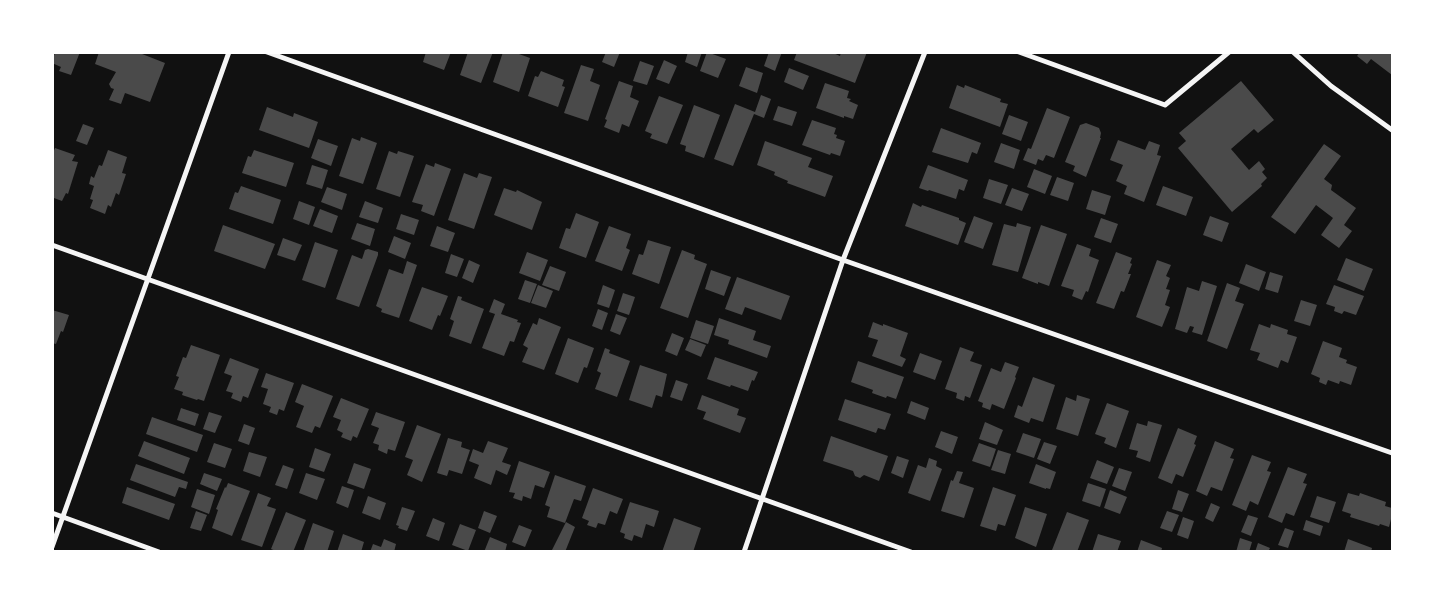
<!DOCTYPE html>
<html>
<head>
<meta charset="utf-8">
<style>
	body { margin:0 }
	#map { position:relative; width:1445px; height:604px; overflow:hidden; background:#111; font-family:"Roboto Condensed",sans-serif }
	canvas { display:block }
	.frame { position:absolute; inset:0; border:54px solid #fff; pointer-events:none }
</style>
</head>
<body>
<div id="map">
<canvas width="1445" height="604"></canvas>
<div class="frame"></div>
</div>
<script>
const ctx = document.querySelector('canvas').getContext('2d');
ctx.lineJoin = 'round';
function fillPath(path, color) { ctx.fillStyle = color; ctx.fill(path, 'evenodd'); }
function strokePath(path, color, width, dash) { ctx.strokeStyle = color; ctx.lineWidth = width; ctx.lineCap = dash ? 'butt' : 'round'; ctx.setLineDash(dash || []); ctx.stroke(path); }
fillPath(new Path2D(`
	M55 52H80L71 75 59 71 61 67 52 63Z
	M99 52H137L165 63 150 102 125 93 121 104 109 100 114 89 111 88 109 84 116 72 95 64Z
	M426 52H451L444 70 423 62Z
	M468 52H493L481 83 460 75Z
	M503 52H519V54L530 58 519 92 493 82Z
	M606 52H620L614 67 602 62Z
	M688 52H702L697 67 685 62Z
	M707 52 726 59 718 78 700 71Z
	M769 52H782L775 71 764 66Z
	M797 52H831L840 56 841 52H867L855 83 794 60Z
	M1360 52H1392V75L1371 59 1367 64 1357 56Z
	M664 60 677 66 669 84 656 79Z
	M640 61 654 66 647 85 633 81Z
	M581 65 594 69 590 81 600 85 588 121 564 113Z
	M746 67 763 73 757 93 739 86Z
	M789 68 809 76 803 90 784 82Z
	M541 71 564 80 562 86 565 87 558 107 528 96 535 76 538 77Z
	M619 81 633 86 630 97 639 101 629 127 622 124 619 133 604 127 607 120 605 119Z
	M1241 81 1274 120 1258 133 1254 129 1231 149 1249 170 1259 161 1265 169 1262 172 1267 178 1261 184 1262 186 1232 212 1178 148 1186 141 1179 133Z
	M825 83 849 91 847 98 851 99 849 101 858 105 853 119 844 116V118L816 108Z
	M957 85 964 88 965 85 1001 99 1000 102 1008 104 1000 127 949 108Z
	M761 95 771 99 764 118 754 114 733 166 714 159 735 104 755 112Z
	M659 96 683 105 667 144 650 138 652 134 645 131Z
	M694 105 720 115 704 158 685 151 686 146 680 144Z
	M778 106 797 112 792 126 773 120Z
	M267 107 293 117 294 113 318 122 309 148 259 130Z
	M1047 108 1070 117 1054 158 1046 155 1043 161 1038 159 1036 165 1023 160 1028 148 1031 149Z
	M1009 115 1028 122 1021 141 1002 134Z
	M812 120 836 128 834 134 837 135 836 138 845 141 840 156 831 153 830 155 802 145Z
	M1086 123 1099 128 1101 133 1100 138H1101L1086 177 1073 171 1075 166 1065 162 1080 125Z
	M83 124 94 128 87 145 76 141Z
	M941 128 981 143 977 154 972 152 968 163 932 152Z
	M361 137 377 143 363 184 339 176 352 138 360 141Z
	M318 139 338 146 331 166 311 158Z
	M1118 140 1145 150 1149 141 1160 145 1157 155 1161 156 1144 202 1124 194 1127 186 1116 181 1123 165 1110 160Z
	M765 141 812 158 808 167 833 176 825 197 787 183 788 181 774 175 775 172 757 165Z
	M1001 143 1020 150 1014 169 994 162Z
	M1324 144 1341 156 1324 179 1332 185 1331 190 1356 208 1344 225 1352 231 1339 248 1321 235 1333 218 1316 205 1295 234 1271 217Z
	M55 148 75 155 72 161 78 162 68 194 66 193 62 201 54 198 52 155Z
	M108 150 127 157 122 173 126 174 119 195 116 193 111 207 108 205 105 214 90 208 93 200 90 199 94 186 89 184 91 176 94 178 99 165 102 166Z
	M254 150 294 163 286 187 242 173 248 156 251 157Z
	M389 151 397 154 398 151 414 156 400 197 376 189Z
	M435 163 451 169 434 216 421 211 423 205 412 202 426 164 434 167Z
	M312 165 328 170 322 189 306 184Z
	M928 165 968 180 964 191 959 189 956 199 929 190 928 191 919 188Z
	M1034 169 1052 176 1045 194 1027 187Z
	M464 173 477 178 479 173 492 177 474 229 448 220Z
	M1057 177 1074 183 1068 201 1050 195Z
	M989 179 1008 185 1001 204 983 198Z
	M241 186 281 200 273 224 229 209 235 192 238 193Z
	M1163 186 1193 197 1186 216 1156 205Z
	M327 187 347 194 342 210 321 202Z
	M504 188 516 192 517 190 542 202 532 230 494 215Z
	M1012 188 1029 194 1022 211 1005 205Z
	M1092 190 1111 196 1105 215 1086 209Z
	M299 201 315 207 309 225 293 219Z
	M365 201 383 208 378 223 359 217Z
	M913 203 921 207 922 205 959 218V220L966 223 958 245 905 226Z
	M320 209 338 216 332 233 313 226Z
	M576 213 599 222 586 258 559 248 566 228 570 229Z
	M401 214 419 220 414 235 396 229Z
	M974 216 993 223 983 249 964 242Z
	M1210 216 1229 223 1222 242 1203 235Z
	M1101 218 1118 224 1111 243 1094 237Z
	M357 223 375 229 370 246 351 239Z
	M1017 223 1031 227 1018 272 992 265 1004 224 1016 227Z
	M223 225 275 244 265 269 214 251Z
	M1041 225 1067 234 1049 286 1038 282V284L1022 278Z
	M437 226 455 233 448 252 430 246Z
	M609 226 631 234 626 248 630 250 622 271 595 261Z
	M394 236 411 243 405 259 388 252Z
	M283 238 302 245 295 261 277 255Z
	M648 240 671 247 659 284 632 274 639 254 643 255Z
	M315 242 338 250 325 288 302 280Z
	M1077 244 1091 249 1089 256 1099 260 1088 292 1086 291 1082 300 1072 296 1074 290 1061 286Z
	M368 249 378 252V255L359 307 336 299 352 255 362 259 365 250Z
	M682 250 695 255 694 259 707 264 688 318 660 308Z
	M527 252 548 260 540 281 519 273Z
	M1116 252 1132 258 1130 263 1132 264 1128 274H1131L1124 292 1121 291 1114 309 1096 303Z
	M451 254 464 259 457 277 445 273Z
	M1346 258 1373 269 1364 291 1337 280Z
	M469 260 480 265 473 283 462 278Z
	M1157 260 1171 265 1166 276 1170 278 1166 289 1170 290 1165 305 1170 307 1162 327 1136 317Z
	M407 261 417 265 399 318 381 312 382 309 376 306 389 269 403 274Z
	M1246 264 1266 272 1259 291 1239 283Z
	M550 266 566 272 559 291 542 285Z
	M711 270 731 277 724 296 705 289Z
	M1270 272 1283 276 1278 293 1265 289Z
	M737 277 790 296 781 320 745 307 742 315 725 309Z
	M525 280 537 284 530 303 518 299Z
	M1202 281 1217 286 1202 335 1192 332 1194 327 1190 326 1187 333 1175 329 1187 287 1199 291Z
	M1227 283 1240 288 1235 301 1244 304 1227 349 1207 341Z
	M538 285 553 291 546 308 531 303Z
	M603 285 615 290 609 308 597 304Z
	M1334 285 1364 296 1356 315 1344 311 1342 314 1334 311 1335 307 1326 304Z
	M422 287 448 296 440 316 438 315 432 330 409 321Z
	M623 293 635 297 629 315 617 311Z
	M458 296 462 297 461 300 484 309 471 344 449 336 454 321 450 319Z
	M494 299 505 304 501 314 518 320 517 322 521 323 514 342 510 341 504 356 482 348 495 314 489 312Z
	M1301 300 1317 305 1310 326 1294 321Z
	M598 309 608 313 602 330 592 326Z
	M52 310 69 315 63 332 61 331 56 344 52 343Z
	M616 314 627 318 620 335 610 331Z
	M539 318 561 327 544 370 522 362 528 348 523 345 533 323 537 325Z
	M719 318 756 331 753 340 771 346 767 358 728 344 729 340 714 335Z
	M696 320 714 326 708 344 690 338Z
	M873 322 883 326V324L908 333 900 356 906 359 902 367 872 356 878 340 868 337Z
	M1259 324 1270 328 1271 324 1288 330 1287 334 1297 337 1288 363 1281 360 1278 368 1257 360 1260 353 1250 350Z
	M672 333 684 338 677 356 665 351Z
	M568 338 594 348 587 368 584 367 578 383 555 374Z
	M690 339 706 345 701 357 685 350Z
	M1323 341 1342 348 1339 357 1347 360 1346 363 1357 367 1351 385 1340 381 1339 384 1328 380 1326 385 1319 382 1320 378 1311 374Z
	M191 345 220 355 204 401 198 399 197 400 182 395 183 392 174 389 179 377 176 376 183 357 186 358Z
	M960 347 974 352 970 361 982 365 970 398 965 396 964 401 956 398 957 393 945 389Z
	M605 348 610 350 609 353 630 361 617 397 595 389 601 373 597 371Z
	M920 353 942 361 935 380 913 372Z
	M715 357 758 372 754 381 752 380 748 391 731 385 730 387 707 379Z
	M230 358 259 369 248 398 243 396 241 402 231 398 233 393 226 391 232 376 224 373Z
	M858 361 904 377 896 399 887 396 886 398 872 393 873 390 851 382Z
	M1005 362 1019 367 1015 377 1016 378 1004 409 992 404 990 410 982 407 983 403 978 401 991 368 1001 372Z
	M640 365 667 374 662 397 656 395 652 408 629 400Z
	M266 373 294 383 284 411 279 409 277 415 269 412 271 407 263 404 268 389 261 387Z
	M1033 377 1055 385 1043 422 1031 418 1029 423 1014 417 1018 405 1022 407Z
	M676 380 688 384 682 401 670 397Z
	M302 384 333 396 320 428 315 426 312 433 296 427 304 406 295 402Z
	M702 395 739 409 737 415 746 418 740 433 703 419 706 412 697 409Z
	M1077 395 1090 399 1078 436 1056 429 1066 397 1076 401Z
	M341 398 369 409 357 438 353 436 351 441 341 437 343 433 337 430 341 420 333 417Z
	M845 399 891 414 885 430 878 428 876 433 838 420Z
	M911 401 929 408 925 420 907 413Z
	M1107 403 1129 411 1116 448 1104 443 1106 438 1095 434Z
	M181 408 199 414 195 426 177 420Z
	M209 412 222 416 215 433 203 429Z
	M376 412 405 422 395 451 388 449 387 454 378 450 379 445 373 443 379 428 371 425Z
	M152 417 203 435 197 452 146 434Z
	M1148 421 1162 425 1150 462 1136 457 1138 451 1129 449 1137 423 1147 426Z
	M985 422 1003 430 997 445 979 439Z
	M244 424 255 428 249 445 238 441Z
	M417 425 441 434 422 482 407 475 413 460 405 457Z
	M1178 428 1197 436 1194 444 1196 445 1183 477 1176 474 1172 484 1158 478Z
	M941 431 958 437 952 454 935 447Z
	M1023 433 1041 439 1034 458 1016 452Z
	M831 436 888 456 879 481 864 475 860 478 855 476 853 471 823 461Z
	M448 438 462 442 461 447 470 450 462 474 449 470 447 476 437 473Z
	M144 441 190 458 184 474 138 456Z
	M488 441 508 448 502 462 511 465 507 475 496 470 491 485 474 478 479 465 469 461 473 449 483 453Z
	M1215 441 1234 449 1230 458 1234 459 1222 491 1211 487 1207 496 1196 491Z
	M1044 442 1057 446 1050 464 1037 459Z
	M214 443 232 449 225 468 207 462Z
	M979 443 996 449 990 467 972 461Z
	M315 448 331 454 324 472 309 467Z
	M998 450 1011 454 1005 474 991 470Z
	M249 452 267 457 260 477 243 471Z
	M1252 455 1271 462 1267 471 1271 472 1258 505 1250 501 1246 511 1232 505Z
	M897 456 909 460 903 478 891 473Z
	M929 458 937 461 936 466 942 469 930 501 908 493 918 465 926 468Z
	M1097 460 1114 467 1107 484 1090 478Z
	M519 461 550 472 544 488 535 485 531 499 523 496 522 501 513 498 515 493 509 492Z
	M354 463 371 469 364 489 347 483Z
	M136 464 188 482 186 489 179 487 175 497 130 480Z
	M1036 464 1056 472 1050 489 1046 488V489L1029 483Z
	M283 465 294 469 287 489 275 485Z
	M1288 467 1307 474 1303 483 1307 484 1294 516 1286 513 1282 523 1268 517Z
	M1119 468 1132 472 1125 491 1112 486Z
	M957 471 963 472 959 483 974 488 964 518 941 511 951 480 953 481Z
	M204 473 222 479 217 491 200 484Z
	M306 473 325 479 317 500 299 493Z
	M555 475 586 486 581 501 574 499 565 523 547 517 550 507 545 505Z
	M228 483 250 491 232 536 212 528 218 510 216 509 225 487 226 488Z
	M1088 483 1106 489 1100 507 1082 501Z
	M342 486 354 490 348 508 336 503Z
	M127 487 175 504 169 520 122 503Z
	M993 487 1016 495 1005 526 998 524 996 531 980 526Z
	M593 488 623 499 617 514 610 511 605 525 598 523 596 528 587 525 589 521 582 518Z
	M197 489 215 495 209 514 191 507Z
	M1110 490 1127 497 1120 514 1104 508Z
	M1178 490 1189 494 1182 512 1172 509Z
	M258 493 271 498 267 506 276 509 262 547 241 540Z
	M1348 493 1359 496 1360 493 1386 502 1385 506 1392 508V515L1389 527 1380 524 1379 526 1350 517 1351 514 1342 511Z
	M368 496 386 503 380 520 362 513Z
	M1317 496 1336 502 1329 523 1310 517Z
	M630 502 659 511 654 527 646 524 642 538 634 535 632 541 624 538 625 534 620 532Z
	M1211 503 1220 507 1213 522 1205 518Z
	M402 507 415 511 407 531 398 528 399 526 396 525Z
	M1025 507 1047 514 1036 547 1015 538Z
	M196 511 207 515 201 531 190 528Z
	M484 511 497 516 490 533 478 528Z
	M1167 511 1179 515 1172 532 1160 528Z
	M286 512 306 520 293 552H278L271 549Z
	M1067 512 1089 520 1077 552H1055L1052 550Z
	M1248 515 1258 518 1251 536 1241 532Z
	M1183 517 1194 521 1188 539 1177 535Z
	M433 518 445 523 439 541 426 536Z
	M674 518 701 528 693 552H662Z
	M1306 520 1323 526 1320 536 1303 530Z
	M566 522 575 527 565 552H556L552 550Z
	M313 523 334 531 327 552H303Z
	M460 524 476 530 468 551 452 545Z
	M519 525 532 530 525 547 512 542Z
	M1285 528 1294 531 1288 548 1278 545Z
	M343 534 364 542 361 552H337Z
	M1098 534 1121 541 1117 552H1092Z
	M490 537 507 544 505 552H484Z
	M1240 538 1252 542 1249 552H1236Z
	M384 539 396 544 394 552H370L373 544 381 547Z
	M1348 539 1372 548 1371 552H1344Z
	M1141 540 1162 548 1161 552H1137Z
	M1258 543 1270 548 1268 552H1255Z`), '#4a4a4a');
strokePath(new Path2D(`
	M267 52 843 260 1392 453
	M1019 52 1165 105 1229 52
	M1293 52 1331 86 1392 130
	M52 245 911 552
	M52 513 159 552
	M52 547 229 52
	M744 552 843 260 925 52`), '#f5f5f5', 5);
</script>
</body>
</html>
